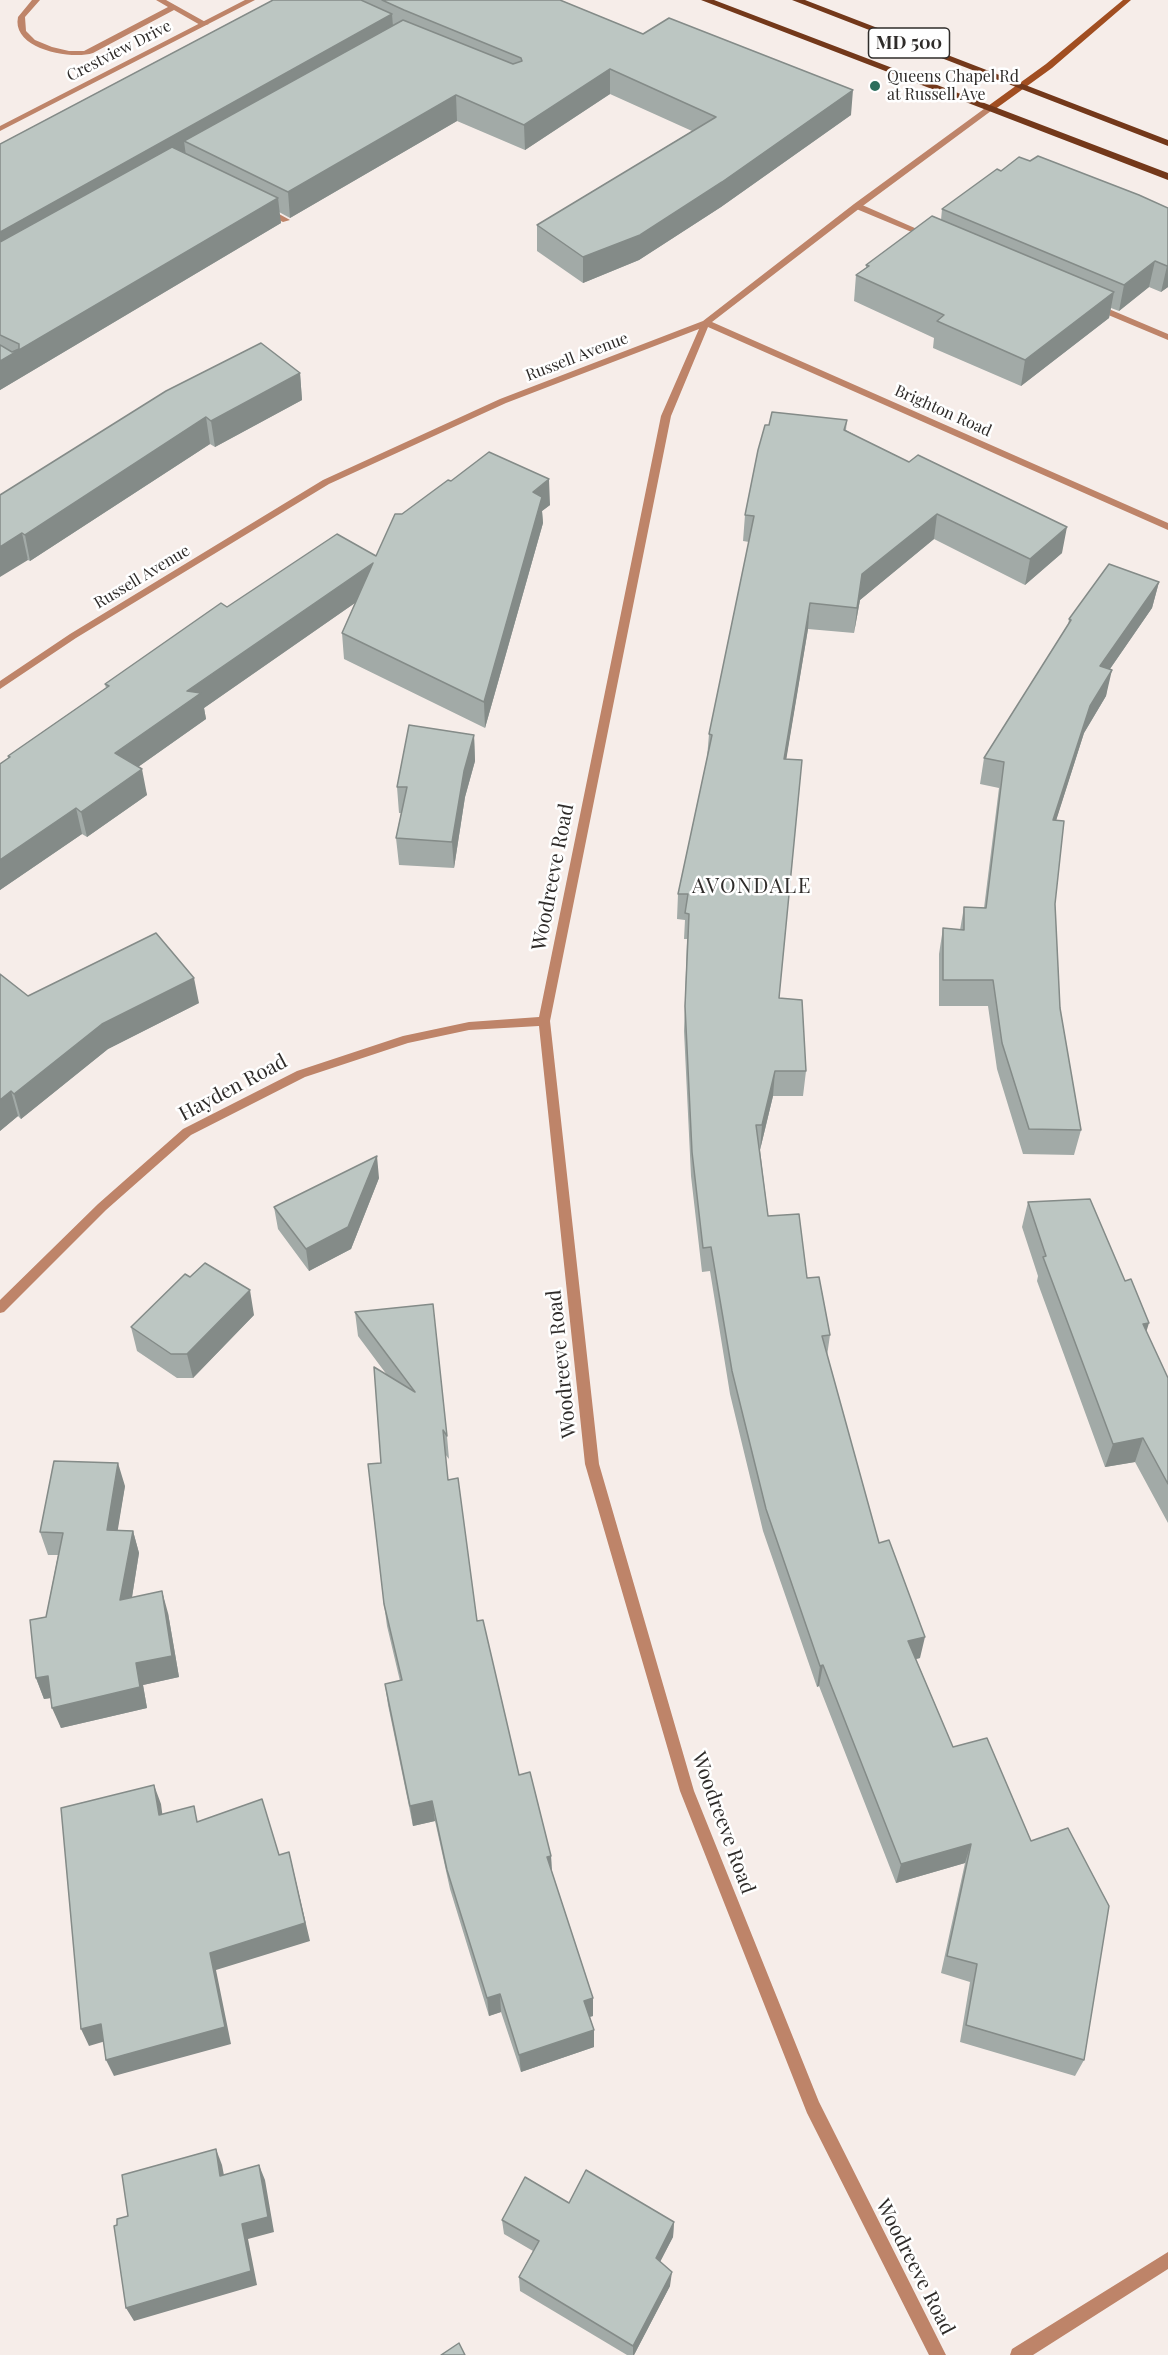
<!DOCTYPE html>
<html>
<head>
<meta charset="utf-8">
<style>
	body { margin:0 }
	canvas { display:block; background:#f6ede9 }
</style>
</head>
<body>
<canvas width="1168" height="2355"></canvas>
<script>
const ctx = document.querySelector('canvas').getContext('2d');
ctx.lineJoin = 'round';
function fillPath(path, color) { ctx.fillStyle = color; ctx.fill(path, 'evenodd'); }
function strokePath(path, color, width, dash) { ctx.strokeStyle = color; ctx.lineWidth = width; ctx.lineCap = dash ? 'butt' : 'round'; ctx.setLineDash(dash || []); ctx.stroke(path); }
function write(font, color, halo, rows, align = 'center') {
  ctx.font = font + ' "Playfair Display",serif'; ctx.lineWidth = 5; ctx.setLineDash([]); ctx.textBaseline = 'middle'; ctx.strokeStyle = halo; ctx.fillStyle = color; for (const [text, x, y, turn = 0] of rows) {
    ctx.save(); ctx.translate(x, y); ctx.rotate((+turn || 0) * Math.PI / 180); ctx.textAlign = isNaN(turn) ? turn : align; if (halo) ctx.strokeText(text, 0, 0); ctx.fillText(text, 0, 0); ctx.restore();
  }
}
fillPath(new Path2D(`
	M32 0H40L25 17 26 31 35 40 52 47 69 51H84L168 7 156 0H166L209 24 202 26 174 10 93 53C71 60 11 49 18 17Z
	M854 204H860L933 236 926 238 854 208Z
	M264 209H270L290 220 283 222 264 213Z
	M1097 304 1168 334V340L1094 309 1093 307Z`), '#be8469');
fillPath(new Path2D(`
	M245 0H255L0 131V126Z
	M988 106 995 108 860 208 712 322 1168 523V530L708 327 671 416 550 1021 599 1464 694 1791 819 2102 946 2355H929L807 2113 680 1791 585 1464 539 1026 469 1030 408 1043 305 1077 191 1135 106 1210 4 1312 0 1313V1300L98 1204 183 1129 297 1071 403 1036 469 1022 539 1017 661 416 699 329 506 403 329 484 76 638 0 689V681L70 634 323 480 500 399 703 321 854 204Z
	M1168 2252V2269L1033 2355H1010L1012 2349Z`), '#be8469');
fillPath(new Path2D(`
	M1123 0H1131L1052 68 994 110H988V106L1046 64Z`), '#a14e21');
fillPath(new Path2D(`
	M701 0H714L1168 173V180Z
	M792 0H805L1168 140V146Z`), '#73381a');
fillPath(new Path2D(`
	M273 0H560L643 34 851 115 721 207 639 260 583 283 537 251V225L692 131 610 94 525 150 457 121 290 218 279 212 281 223 0 390V144Z
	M1030 161 1168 208V287L1161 292 1149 287 1119 311 1111 308 1109 318 1021 386 933 348 934 338 854 301 856 275 866 268V265L941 220 942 209Z
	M300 373 302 400 215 447 210 444 30 561 28 560 0 495Z
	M847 420 846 430 1062 553 1025 585 934 539 860 600 854 633 808 629 786 759 779 998 806 1071 803 1096H773L760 1150 768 1216 807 1278 830 1335 827 1356 879 1543 920 1658 916 1659 1084 2060 1075 2076 960 2042 970 1982 941 1973 965 1863 896 1883 819 1686 817 1687 763 1531 730 1394 710 1271 702 1272 691 1176 684 1031 687 939H684L685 920 677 919 678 894 707 758 709 734 749 542 743 541 745 515 769 425Z
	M451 481 550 505 542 511 543 523 485 728 344 659 342 633 355 603 204 708 206 719 138 767 147 795 87 837 82 834 0 890V764L8 758V756L106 688 105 684 227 607 376 556 402 514Z
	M1159 582 1152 608 1110 669 1106 696 1084 733 1056 820 1055 904 1060 1008 1081 1130 1074 1155 1023 1154 997 1069 988 1006H939V954L943 928 960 930 964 907 984 908 999 788 980 784 984 758 1068 626 1069 619Z
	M474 735 475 761 465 797 454 868 399 865 396 838 401 813H399L397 787Z
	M28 996 199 1003 108 1049 21 1119 18 1116 0 1131Z
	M379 1178 351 1249 309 1271 278 1229 274 1207Z
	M1028 1202 1146 1332 1168 1378V1523L1135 1462 1105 1467 1037 1281 1038 1276 1022 1227Z
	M355 1312 447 1436 449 1459 445 1454 448 1480 477 1621 519 1775 551 1856 552 1872 593 1998V2016L590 2017 594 2030V2047L521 2072 501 2012 489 2016 450 1889 435 1821 413 1826 388 1705 385 1684 400 1681 387 1626 384 1604 381 1463 387 1375 358 1336Z
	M254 1315 193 1378H177L137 1351 131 1327Z
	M125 1486 117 1531H133L139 1553 132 1597 168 1613 179 1677 143 1685 147 1708 61 1728 51 1698 44 1699 36 1678 46 1617 58 1555H48L40 1532Z
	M569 2203 674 2222 673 2237 660 2261 670 2286 634 2355H627L520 2291 519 2277 533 2251 504 2234 502 2220Z`), '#a2aaa7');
fillPath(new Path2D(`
	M392 14 394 39 184 141 186 156 0 260V232Z
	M610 69V94L525 150 524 125Z
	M853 90 851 115 721 207 639 260 583 283V257Z
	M456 95 457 121 290 218 288 192Z
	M278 198 281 223 0 390V361Z
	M1155 261 1149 287 1119 311 1124 285Z
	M1168 265V287L1161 292 1167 266Z
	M1114 292 1109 318 1021 386 1025 360Z
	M300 373 302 400 215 447 211 421Z
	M206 417 210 444 30 561 25 535Z
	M549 479 550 505 542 511 543 523 485 728 484 702 533 492Z
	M937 514 934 539 860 600 854 633 857 608 862 574Z
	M1067 527 1062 553 1025 585 1030 559Z
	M22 533 28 560 0 577V547Z
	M373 563 375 589 204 708 206 719 121 779 115 753 187 691Z
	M1159 582 1152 608 1094 692 1100 666Z
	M810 603 808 629 782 785 784 759Z
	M1112 670 1106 696 1084 733 1048 846 1053 820 1090 706Z
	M474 735 475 761 465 797 454 868 452 842 464 771Z
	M142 769 147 795 87 837 81 812Z
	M76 808 82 834 0 890V860Z
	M194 978 199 1003 108 1049 21 1119 14 1094 102 1024Z
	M775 1071 773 1096 760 1150 762 1125Z
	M11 1091 18 1116 0 1131V1100Z
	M377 1156 379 1178 351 1249 309 1271 306 1249Z
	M250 1290 254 1315 193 1378 187 1354Z
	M1149 1323 1142 1346 1143 1324Z
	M1143 1438 1135 1462 1105 1467 1113 1444Z
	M118 1463 125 1486 114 1553 107 1530Z
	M133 1531 139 1553 128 1622 120 1600Z
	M162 1591 168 1613 179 1677 143 1685 147 1708 61 1728 52 1708 136 1663Z
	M925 1637 920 1658 903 1662 908 1641Z
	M823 1665 819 1686 817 1687 820 1666Z
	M48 1676 57 1697 44 1699 36 1678Z
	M154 1785 161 1804 165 1834 159 1815Z
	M432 1801 435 1821 413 1826 410 1806Z
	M971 1844 965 1863 896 1883 901 1864Z
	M289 1852 310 1941 216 1970 231 2044 114 2076 106 2060 210 1953Z
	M551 1856 552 1876 547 1857Z
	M500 1994 501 2012 489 2016 487 1998Z
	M593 1998V2016L584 2018V2001Z
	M101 2024 109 2040 89 2046 81 2029Z
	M594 2030V2047L521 2072 519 2055Z
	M216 2149 222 2165 227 2191 220 2176Z
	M259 2165 265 2180 274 2232 248 2239 257 2285 134 2321 126 2308Z
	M674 2222 673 2237 655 2272 656 2258Z
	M672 2272 670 2286 634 2355H633V2346Z`), '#848b88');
const building = new Path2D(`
	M273 0H361L392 14 0 232V144Z
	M382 0H560L643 34 669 18 853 90 722 182 640 235 583 257 537 225 716 117 610 69 524 125 456 95 288 192 184 141 403 20 513 64 522 61 521 58 404 10Z
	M172 147 278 198 0 361V345L12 352 19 349V344L0 335V242Z
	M1038 156 1139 195 1168 208V265L1167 266 1155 261 1124 285 942 209 997 169 1001 171 1019 157 1030 161Z
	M932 216 1114 292 1025 360 937 321 944 315 856 275 869 266 866 265Z
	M261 343 300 373 211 421 206 417 25 535 22 533 0 547V495L166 391Z
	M772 412 847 420 844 430 909 462 918 455 1067 527 1030 559 937 514 862 574 857 608 810 603 784 759 802 760 779 998 802 1000 806 1071H775L762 1125H756L768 1216 799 1214 807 1278 819 1277 830 1335 822 1336 879 1543 889 1540 925 1637 908 1641 953 1747 987 1738 1031 1841 1068 1828 1109 1906 1084 2060 966 2025 977 1964 947 1956 971 1844 901 1864 823 1665 820 1666 766 1509 732 1371 711 1247 703 1248 692 1152 685 1006 689 914 685 913 688 894H678L712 735 709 734 754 516 745 515 758 450 765 425H769Z
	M489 452 549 479 533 492 542 497 484 702 342 633 373 563 187 691 201 693 115 753 142 769 81 812 76 808 0 860V764L10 757 8 756 109 686 105 684 221 603 227 607 337 534 376 556 395 514H402L448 480 451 481Z
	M1109 564 1159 582 1100 666 1112 670 1090 706 1053 820 1064 821 1055 904 1060 1008 1081 1130 1029 1129 1002 1043 993 980H943V928L964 930V907L986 908 1004 762 984 758 1071 620 1069 619Z
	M409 725 474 735 464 771 452 842 396 838 407 787H397Z
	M156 933 194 978 102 1024 14 1094 11 1091 0 1100V974L28 996Z
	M377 1156 348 1227 306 1249 274 1207Z
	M1090 1199 1125 1281 1131 1279 1149 1323 1143 1324 1168 1378V1484L1143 1438 1113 1444 1043 1257 1046 1256 1028 1202Z
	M205 1263 250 1290 187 1354H171L131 1327 185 1274 190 1277Z
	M433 1304 447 1436 443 1430 448 1480 458 1478 477 1621 483 1620 519 1775 530 1772 551 1856 547 1857 593 1998 584 2001 594 2030 519 2055 500 1994 487 1998 447 1870 432 1801 410 1806 385 1684 402 1680 384 1604 368 1464 381 1463 374 1367 415 1392 355 1312Z
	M54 1461 118 1463 107 1530 133 1531 120 1600 162 1591 172 1656 136 1663 140 1687 52 1708 48 1676 36 1678 30 1620 46 1617 63 1533 40 1532Z
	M154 1785 159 1815 194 1806 197 1822 262 1799 279 1855 289 1852 305 1923 210 1953 225 2027 106 2060 101 2024 81 2029 61 1808Z
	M216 2149 220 2176 259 2165 268 2217 242 2224 251 2271 126 2308 114 2226 117 2225V2219L128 2216 122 2175Z
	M586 2170 674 2222 656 2258 672 2272 633 2346 519 2277 539 2241 502 2220 525 2177 569 2203Z
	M459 2343 465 2355H441Z`);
fillPath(building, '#bcc6c2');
strokePath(building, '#848b88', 1.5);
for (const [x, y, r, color] of [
	[875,86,6,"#2d6e5d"]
]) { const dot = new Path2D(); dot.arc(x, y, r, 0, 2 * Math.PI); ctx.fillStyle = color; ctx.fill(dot); strokePath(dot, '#fff', 2); }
write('16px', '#2f2c2a', '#fff', [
	["Crestview Drive",119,51,-27],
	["Russell Avenue",577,357,-21],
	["Brighton Road",943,411,24],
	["Russell Avenue",142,577,-31]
]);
write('16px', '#2f2c2a', '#fff', [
	["Queens Chapel Rd",887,77],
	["at Russell Ave",887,95]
], 'left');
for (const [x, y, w] of [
	[909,43,81]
]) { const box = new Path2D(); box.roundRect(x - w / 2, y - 15, w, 30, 4.5); ctx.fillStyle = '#fff'; ctx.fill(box); strokePath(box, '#2f2c2a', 1.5); }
write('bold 18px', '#2f2c2a', null, [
	["MD 500",909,43]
]);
write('20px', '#2f2c2a', '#fff', [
	["Woodreeve Road",553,877,-79],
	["Hayden Road",233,1088,-28],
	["Woodreeve Road",562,1364,-96],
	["Woodreeve Road",723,1823,70],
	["Woodreeve Road",915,2267,63]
]);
ctx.letterSpacing = '1.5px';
write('21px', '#2f2c2a', '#fff', [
	["AVONDALE",752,886]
]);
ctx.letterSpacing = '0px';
</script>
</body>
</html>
